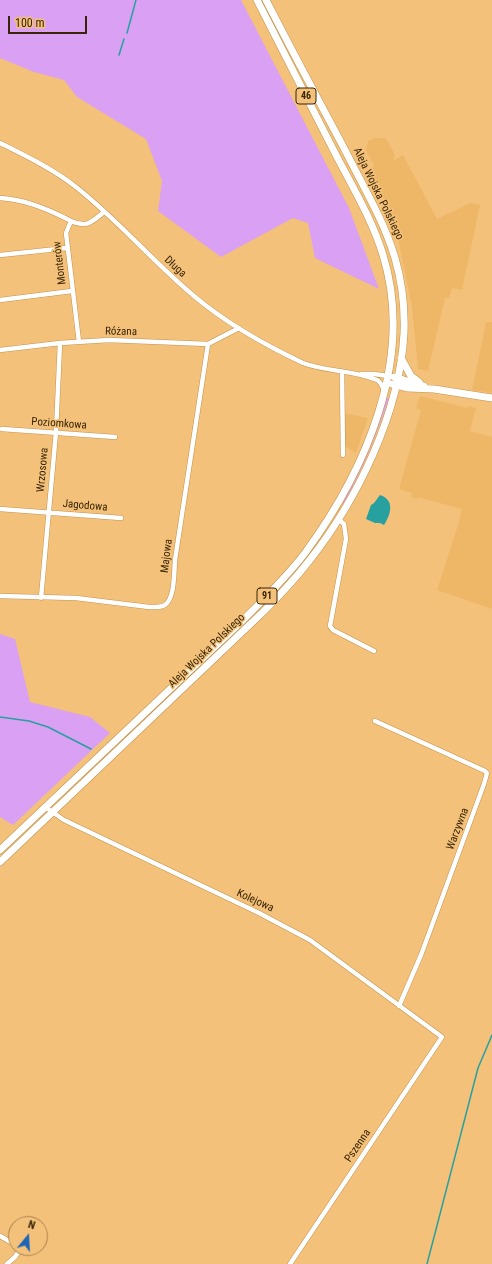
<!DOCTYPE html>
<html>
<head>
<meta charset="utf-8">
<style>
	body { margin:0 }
	#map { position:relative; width:492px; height:1264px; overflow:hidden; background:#f4c17a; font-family:"Roboto Condensed",sans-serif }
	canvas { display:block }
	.north { position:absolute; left:8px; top:1216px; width:40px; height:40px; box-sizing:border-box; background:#f4c17a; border:1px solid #a9834c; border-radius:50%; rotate:18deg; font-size:11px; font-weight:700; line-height:16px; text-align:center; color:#392506 }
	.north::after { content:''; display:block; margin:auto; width:14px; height:18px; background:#1f66b6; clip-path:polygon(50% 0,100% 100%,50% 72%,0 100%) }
	.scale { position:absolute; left:8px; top:16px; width:79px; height:18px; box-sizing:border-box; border:2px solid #392506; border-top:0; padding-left:5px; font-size:12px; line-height:14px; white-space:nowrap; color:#392506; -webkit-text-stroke:3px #f4c17a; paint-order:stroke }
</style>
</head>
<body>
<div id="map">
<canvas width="492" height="1264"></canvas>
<div class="north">N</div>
<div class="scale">100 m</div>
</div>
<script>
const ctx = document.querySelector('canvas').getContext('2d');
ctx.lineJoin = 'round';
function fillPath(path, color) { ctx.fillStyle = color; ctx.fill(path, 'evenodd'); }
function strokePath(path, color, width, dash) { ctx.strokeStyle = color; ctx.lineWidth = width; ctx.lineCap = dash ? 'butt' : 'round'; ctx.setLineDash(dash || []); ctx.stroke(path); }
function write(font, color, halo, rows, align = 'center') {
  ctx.font = font + ' "Roboto Condensed",sans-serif'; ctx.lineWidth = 3; ctx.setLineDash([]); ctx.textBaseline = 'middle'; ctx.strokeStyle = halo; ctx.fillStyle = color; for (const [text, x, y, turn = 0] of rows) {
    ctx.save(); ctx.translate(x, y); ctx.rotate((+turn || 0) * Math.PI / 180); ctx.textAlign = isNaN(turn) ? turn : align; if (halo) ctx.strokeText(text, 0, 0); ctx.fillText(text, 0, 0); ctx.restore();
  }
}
fillPath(new Path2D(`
	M375 138H386L395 155 393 161 403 155 437 219 470 203 480 205 462 290 452 288 449 298H445L428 371 418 369 412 306 398 239 399 228 370 172 371 171 374 165 366 151 368 141Z
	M486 322H492V393L472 390Z
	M420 396 467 408 468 406 476 408 470 431 492 437V609L437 590 458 525 462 509 417 497V499L411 497 412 493 399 489 421 410 416 408Z
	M344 413 368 418 356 453 345 446Z`), '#eeb767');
fillPath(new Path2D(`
	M0 0H241L349 208 379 289 315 258 308 223 293 218 221 257 158 211 162 181 146 139 77 97 64 80 34 72 0 58Z
	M385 397 389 398C376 436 363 468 344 503L342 502 352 484Z
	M0 634 15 639 30 702 90 717 110 733 13 825 0 817Z`), '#d9a0f3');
fillPath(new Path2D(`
	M380 495C395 500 391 514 384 525L380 523H375L366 519 371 505 374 503Z`), '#27a0a0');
strokePath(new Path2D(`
	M127 33 136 0
	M119 55 124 39
	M0 717 29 721 48 727 91 749
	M427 1264 478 1068 492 1035`), '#27a0a0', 1.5);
const street = new Path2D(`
	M0 143C26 156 53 169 76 187 118 220 153 262 194 296 227 324 265 345 303 363 327 372 354 370 377 380 381 382 382 386 384 390
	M0 198C24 199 50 210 71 221
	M0 255 67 248
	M0 300 72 291
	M79 342 66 233 71 221C87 228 92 222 104 212
	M0 350 60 343 109 340 208 344 239 328
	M342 372 343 455
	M361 374H374L388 376
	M2 429 115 437
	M0 509 121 518
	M338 519 344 524 346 539 330 626 333 630 374 651
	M0 596 76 598 149 607C154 607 160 608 165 605 175 598 174 572 175 560L208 344
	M41 598 56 432 60 343
	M375 721 485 771 487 773 484 784 421 955 399 1006
	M45 807 64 820 259 913 310 940 442 1037 290 1264
	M0 1236 16 1245
	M7 1264 15 1257 21 1248`);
const primary = new Path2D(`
	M401 358 411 376 419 382
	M394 377 424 386
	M392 384 408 388 434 389 492 398
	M0 850 241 622C263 600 286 578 305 553 366 470 415 358 383 255 372 219 352 186 335 153 309 102 283 51 257 0
	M0 862 263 612C279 596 295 579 309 561 358 499 400 412 404 333 405 307 402 282 395 258 384 221 363 186 346 152 319 101 292 51 266 0`);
strokePath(street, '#c3924b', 5.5);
strokePath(primary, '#c3924b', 8);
strokePath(street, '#fff', 4.5);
strokePath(primary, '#fff', 7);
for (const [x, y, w] of [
	[306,96,20],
	[267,596,20]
]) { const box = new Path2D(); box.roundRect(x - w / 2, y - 8, w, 16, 3); ctx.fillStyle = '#f4c17a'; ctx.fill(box); strokePath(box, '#392506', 1); }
write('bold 10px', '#392506', null, [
	["46",306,96],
	["91",267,596]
]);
write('11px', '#392506', '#f4c17a', [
	["Aleja Wojska Polskiego",378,194,64],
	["Monterów",60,263,-97],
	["Długa",175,267,43],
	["Różana",121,332,1],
	["Poziomkowa",59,424,4],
	["Wrzosowa",43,470,-85],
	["Jagodowa",85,506,5],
	["Majowa",167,556,-83],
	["Aleja Wojska Polskiego",207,651,-44],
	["Warzywna",458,829,-69],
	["Kolejowa",255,901,25],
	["Pszenna",358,1146,-56]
]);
</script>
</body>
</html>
